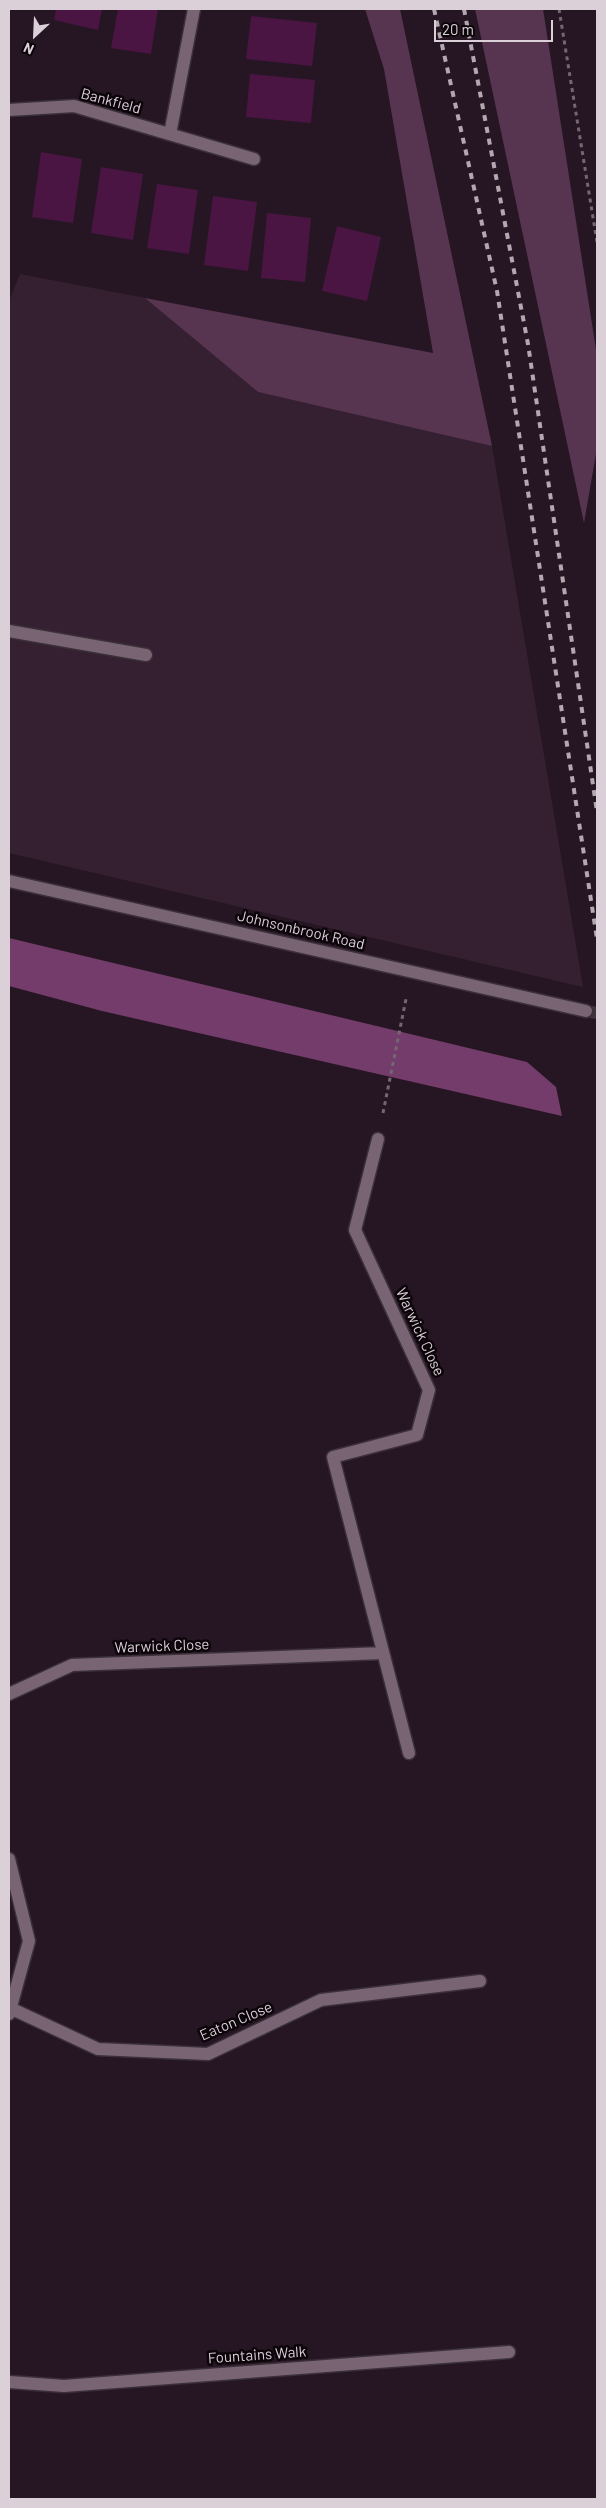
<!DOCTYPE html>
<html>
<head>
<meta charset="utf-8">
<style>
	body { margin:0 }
	#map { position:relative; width:606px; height:2508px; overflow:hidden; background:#261623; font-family:Barlow,sans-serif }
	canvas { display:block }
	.frame { position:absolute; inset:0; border:10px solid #dbcfd8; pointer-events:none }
	.north { position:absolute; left:10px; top:10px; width:50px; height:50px; -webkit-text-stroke:4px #0b0509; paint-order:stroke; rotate:205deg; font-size:14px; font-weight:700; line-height:20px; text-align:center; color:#dbcfd8 }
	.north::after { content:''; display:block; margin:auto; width:18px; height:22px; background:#dbcfd8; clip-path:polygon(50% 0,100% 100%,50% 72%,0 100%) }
	.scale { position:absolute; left:434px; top:20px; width:119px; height:22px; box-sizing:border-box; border:2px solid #dbcfd8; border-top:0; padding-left:6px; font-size:15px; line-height:18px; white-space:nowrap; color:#dbcfd8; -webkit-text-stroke:4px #0b0509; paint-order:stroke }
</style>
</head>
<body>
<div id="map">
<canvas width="606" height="2508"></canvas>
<div class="frame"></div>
<div class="north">N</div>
<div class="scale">20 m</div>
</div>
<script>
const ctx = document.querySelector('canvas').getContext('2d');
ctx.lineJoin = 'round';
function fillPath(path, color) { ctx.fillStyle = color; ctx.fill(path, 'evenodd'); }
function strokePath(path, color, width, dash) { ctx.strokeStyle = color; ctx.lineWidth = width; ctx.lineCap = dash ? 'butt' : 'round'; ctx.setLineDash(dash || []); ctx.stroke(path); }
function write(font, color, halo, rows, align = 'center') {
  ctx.font = font + ' Barlow,sans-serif'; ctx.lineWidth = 5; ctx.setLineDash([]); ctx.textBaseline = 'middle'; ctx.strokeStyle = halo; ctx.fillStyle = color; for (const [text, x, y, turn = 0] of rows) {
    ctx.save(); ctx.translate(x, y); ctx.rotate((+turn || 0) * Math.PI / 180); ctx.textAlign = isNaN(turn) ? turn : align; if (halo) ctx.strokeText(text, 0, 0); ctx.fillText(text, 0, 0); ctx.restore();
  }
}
fillPath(new Path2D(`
	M20 274 145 298 258 392 492 446 583 987 9 853V301Z`), '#352031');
fillPath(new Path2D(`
	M365 9H400L492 446 258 392 145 298 433 353 384 69Z
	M475 9H543L597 356V448L584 523Z`), '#573550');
fillPath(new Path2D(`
	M9 938 527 1062 556 1087 562 1116 102 1011 9 986Z`), '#743c6a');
fillPath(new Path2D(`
	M56 9H102L98 30 54 20Z
	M118 9H158L151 54 111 48Z
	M251 16 317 23 312 66 246 59Z
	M250 74 315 80 311 123 246 117Z
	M41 152 82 159 73 223 32 217Z
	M101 167 143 174 133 240 91 233Z
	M157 184 198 190 189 254 147 248Z
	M213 196 257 202 248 271 204 265Z
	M267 213 311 218 305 282 261 278Z
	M337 226 381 237 367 301 322 291Z`), '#4a1542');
strokePath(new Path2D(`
	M586 1011 597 1013`), '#41323e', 12, [12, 6]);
const lane = new Path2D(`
	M9 631 146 655`);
const street = new Path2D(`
	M9 110 74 106 254 159
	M170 134 194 9
	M9 881 586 1011
	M378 1139 355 1230 429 1390 417 1435 333 1457 409 1753
	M9 1694 72 1665 383 1653
	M9 1859 29 1941 9 2014
	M10 2008 98 2049 208 2054 321 2000 480 1981
	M9 2382 64 2386 509 2352`);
strokePath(lane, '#3b3039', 15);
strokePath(street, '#3b3039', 15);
strokePath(new Path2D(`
	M559 9 597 242
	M383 1113 406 999`), '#756772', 3, [4, 4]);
strokePath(lane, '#786473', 12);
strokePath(street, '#786473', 12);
strokePath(new Path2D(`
	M434 9 497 291 597 939
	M464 9 528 344 597 812`), '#b3a7b0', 4, [6, 6]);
write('15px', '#dbcfd8', '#0b0509', [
	["Bankfield",111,101,15],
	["Johnsonbrook Road",301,930,13],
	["Warwick Close",420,1332,65],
	["Warwick Close",162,1646,-2],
	["Eaton Close",236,2021,-23],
	["Fountains Walk",257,2355,-4]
]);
</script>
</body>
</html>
